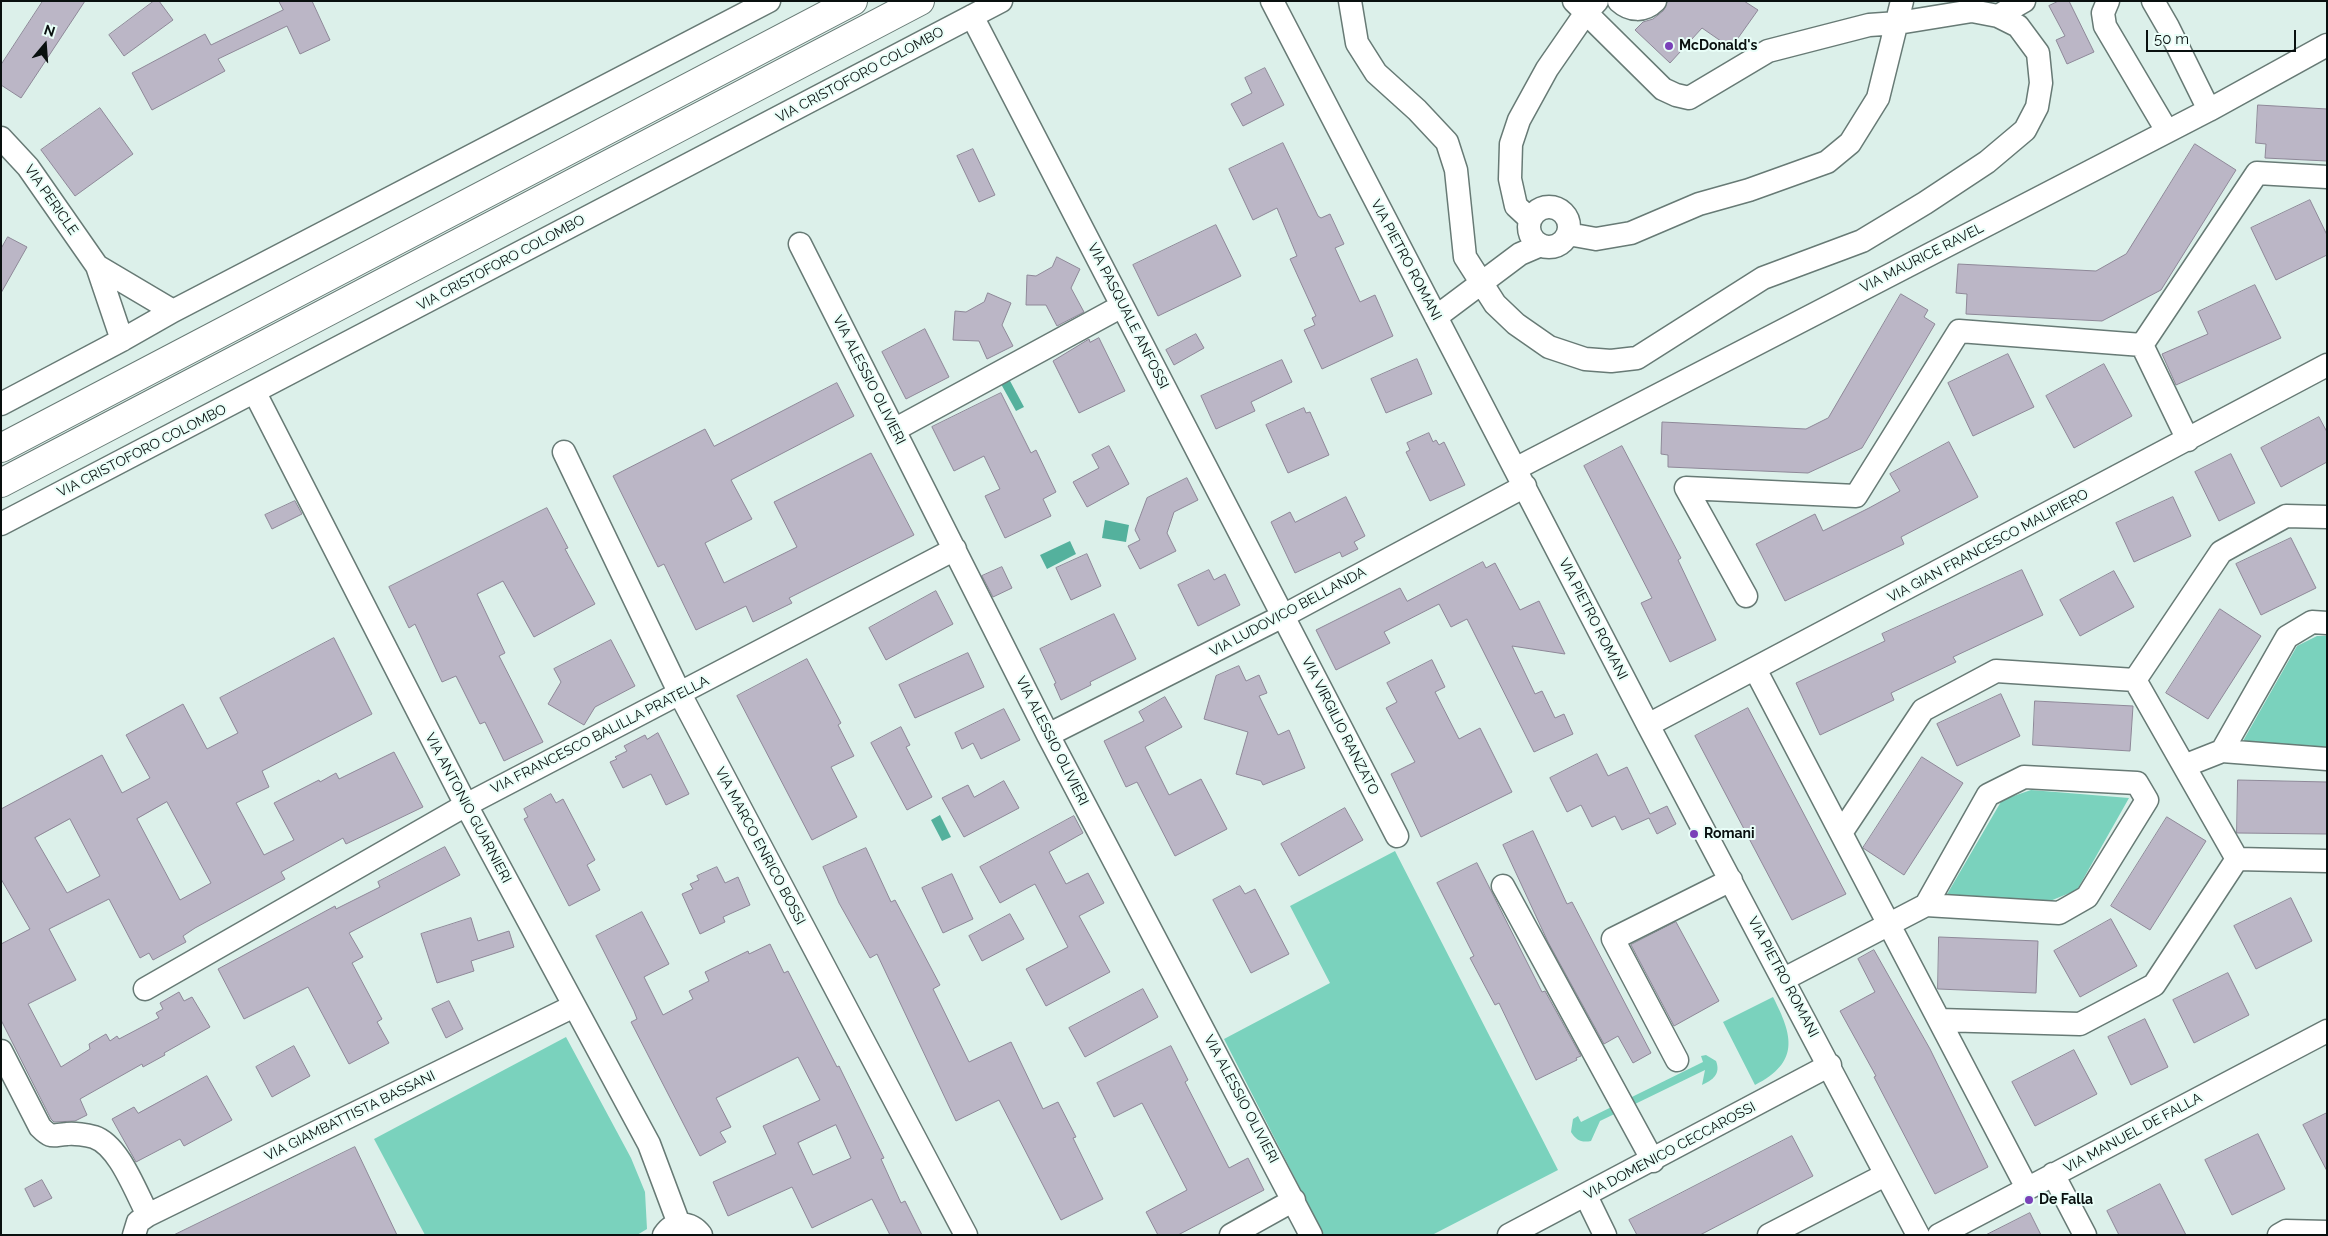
<!DOCTYPE html>
<html>
<head>
<meta charset="utf-8">
<style>
	body { margin:0 }
	#map { position:relative; width:2328px; height:1236px; overflow:hidden; background:#dcf0ea; font-family:Raleway,sans-serif }
	canvas { display:block }
	.frame { position:absolute; inset:0; border:2px solid #09100f; pointer-events:none }
	.north { position:absolute; left:20px; top:20px; width:50px; height:50px; -webkit-text-stroke:4px #e9fef8; paint-order:stroke; rotate:18deg; font-size:14px; font-weight:700; line-height:20px; text-align:center; color:#09100f }
	.north::after { content:''; display:block; margin:auto; width:18px; height:22px; background:#09100f; clip-path:polygon(50% 0,100% 100%,50% 72%,0 100%) }
	.scale { position:absolute; left:2146px; top:30px; width:150px; height:22px; box-sizing:border-box; border:2px solid #09100f; border-top:0; padding-left:6px; font-size:15px; line-height:18px; white-space:nowrap; color:#09100f; -webkit-text-stroke:4px #e9fef8; paint-order:stroke }
</style>
</head>
<body>
<div id="map">
<canvas width="2328" height="1236"></canvas>
<div class="frame"></div>
<div class="north">N</div>
<div class="scale">50 m</div>
</div>
<script>
const ctx = document.querySelector('canvas').getContext('2d');
ctx.lineJoin = 'round';
function fillPath(path, color) { ctx.fillStyle = color; ctx.fill(path, 'evenodd'); }
function strokePath(path, color, width, dash) { ctx.strokeStyle = color; ctx.lineWidth = width; ctx.lineCap = dash ? 'butt' : 'round'; ctx.setLineDash(dash || []); ctx.stroke(path); }
function write(font, color, halo, rows, align = 'center') {
  ctx.font = font + ' Raleway,sans-serif'; ctx.lineWidth = 4; ctx.setLineDash([]); ctx.textBaseline = 'middle'; ctx.strokeStyle = halo; ctx.fillStyle = color; for (const [text, x, y, turn = 0] of rows) {
    ctx.save(); ctx.translate(x, y); ctx.rotate((+turn || 0) * Math.PI / 180); ctx.textAlign = isNaN(turn) ? turn : align; if (halo) ctx.strokeText(text, 0, 0); ctx.fillText(text, 0, 0); ctx.restore();
  }
}
fillPath(new Path2D(`
	M2317 636H2327V747L2243 741 2297 646Z
	M2031 790 2129 798 2077 890 2050 901 1946 896 2002 800Z
	M1395 851 1558 1170 1432 1235H1324L1224 1039 1330 983 1290 906Z
	M1773 997C1793 1036 1800 1062 1755 1085L1723 1022Z
	M566 1037 631 1158 645 1192 647 1229 637 1235H425L374 1139Z
	M1706 1055 1716 1061C1721 1074 1713 1080 1702 1085L1705 1070 1600 1121 1591 1141C1581 1143 1576 1140 1571 1132L1573 1119 1578 1116 1581 1122 1703 1062 1701 1056Z`), '#7ad2bd');
fillPath(new Path2D(`
	M1009 379 1024 407 1016 411 1001 384Z
	M1105 520 1129 525 1126 542 1102 538Z
	M1070 541 1076 554 1047 569 1040 555Z
	M940 815 951 837 942 841 931 820Z`), '#54b19d');
const building = new Path2D(`
	M43 1H85L21 98 1 85V65Z
	M154 1H159L173 20 124 56 109 35Z
	M279 1H312L330 40 300 54 287 26 218 59 225 71 152 110 132 73 205 34 211 45 283 10Z
	M1668 1H1744L1758 10 1731 48 1702 28 1670 63 1635 30 1643 22 1653 19 1663 11Z
	M2059 1H2069L2094 52 2067 64 2056 40 2065 36 2049 6Z
	M1265 68 1284 105 1243 126 1231 104 1252 93 1245 78Z
	M2258 105 2327 109V161L2265 158 2266 144 2256 143Z
	M100 108 133 154 75 196 41 150Z
	M1283 143 1318 216 1321 218 1330 214 1344 244 1335 248 1360 302 1375 295 1393 336 1322 369 1304 330 1315 325 1312 318 1316 316 1290 259 1297 256 1277 208 1253 220 1229 169Z
	M2195 144 2236 170 2161 290 2102 321 1966 314 1967 294 1956 293 1958 264 2096 271 2126 254Z
	M973 149 995 195 979 202 957 156Z
	M2310 200 2327 235V255L2276 280 2251 228Z
	M1216 225 1241 276 1158 316 1133 265Z
	M8 237 27 247 1 293V249Z
	M1057 257 1080 269 1071 288 1084 312 1057 326 1046 305H1026L1027 275 1036 276 1052 267Z
	M2255 285 2281 338 2176 385 2162 354 2208 334 2198 312Z
	M988 293 1011 303 1002 325 1013 346 987 359 979 341 953 340 955 311 966 312 984 302Z
	M1901 294 1928 310 1924 317 1935 324 1862 448 1808 473 1668 467V455L1661 454 1662 422 1806 429 1828 418Z
	M925 329 949 377 906 399 882 352Z
	M1196 334 1204 348 1174 365 1166 350Z
	M1099 338 1125 391 1079 413 1053 361 1089 339 1090 342Z
	M2008 354 2034 407 1973 436 1948 383Z
	M1417 359 1432 394 1386 413 1371 379Z
	M1282 360 1292 382 1251 402 1255 411 1216 429 1201 396Z
	M2104 364 2132 416 2074 448 2046 396Z
	M837 383 854 416 731 480 752 519 705 543 724 583 797 547 774 502 871 453 914 535 789 598 792 603 753 622 746 606 696 630 664 564 658 567 613 476 705 429 714 446Z
	M1001 393 1031 453 1036 450 1056 492 1043 499 1051 516 1005 538 985 496 1000 489 984 456 954 471 932 427Z
	M1304 408 1306 413 1310 412 1329 455 1288 473 1266 425Z
	M2319 417 2327 432V462L2281 487 2261 448Z
	M1429 433 1433 442 1436 440 1439 445 1444 442 1465 485 1430 501 1406 452 1410 450 1407 443Z
	M1949 442 1978 497 1901 537 1904 544 1785 601 1756 544 1815 514 1823 531 1869 508 1900 491 1890 474Z
	M1109 446 1129 484 1087 507 1073 482 1099 468 1092 455Z
	M1622 446 1681 558 1678 560 1716 640 1670 662 1641 603 1652 598 1584 466Z
	M2231 454 2255 503 2219 521 2195 472Z
	M1187 478 1198 500 1174 512 1167 533 1176 551 1140 569 1128 546 1140 540 1135 530 1147 498Z
	M1346 497 1365 536 1354 542 1358 549 1342 557 1340 552 1295 573 1271 522 1290 512 1295 522Z
	M2173 497 2191 536 2134 562 2116 523Z
	M295 501 302 514 272 529 265 515Z
	M547 508 568 548 565 549 595 604 534 637 503 581 477 594 505 653 499 656 543 742 504 761 485 722 480 724 456 676 442 682 415 624 409 628 389 587Z
	M2291 538 2316 588 2261 615 2236 564Z
	M1087 554 1101 586 1071 600 1056 568Z
	M1483 562 1486 568 1495 563 1520 610 1539 601 1565 654 1512 646 1535 694 1542 691 1555 718 1564 714 1573 734 1534 752 1467 619 1451 627 1439 604 1384 632 1390 643 1336 670 1316 630 1400 588 1407 601Z
	M1002 567 1012 588 993 597 982 576Z
	M1209 570 1214 580 1225 574 1240 605 1198 626 1178 585Z
	M2022 570 2043 615 1953 657 1956 662 1891 693 1894 700 1820 735 1796 683 1885 641 1882 634Z
	M2114 571 2134 607 2080 636 2060 600Z
	M936 591 953 624 886 660 869 628Z
	M2220 609 2261 636 2208 719 2166 693Z
	M1114 614 1136 659 1090 682 1091 685 1061 700 1054 684 1056 683 1040 649Z
	M334 638 372 714 262 771 269 787 236 803 264 855 294 840 274 803 319 780 320 782 336 773 339 779 394 752 423 807 346 844 343 838 281 872 285 879 195 928 183 936 186 942 153 960 149 953 140 958 109 899 49 929 76 980 28 1004 61 1067 90 1049 89 1044 106 1034 110 1041 117 1036 119 1039 159 1018 156 1013 163 1009 160 1003 179 992 184 1001 192 997 210 1027 164 1053 165 1055 143 1067 142 1064 80 1099 87 1115 75 1121 54 1122 51 1119 1 1020V944L30 929 1 879V809L102 755 122 793 150 778 126 735 183 704 207 749 238 733 220 698ZM167 802 211 883 180 900 137 819ZM70 819 100 876 67 893 35 838Z
	M611 640 635 686 595 707 584 725 548 704 561 682 554 669Z
	M968 653 984 687 915 718 899 685Z
	M807 659 841 723 838 725 854 756 831 767 857 817 812 840 737 696Z
	M1432 660 1445 687 1435 692 1459 739 1480 728 1512 792 1421 837 1391 774 1415 762 1386 708 1397 702 1387 683Z
	M1239 666 1246 681 1259 675 1267 693 1259 696 1278 735 1289 730 1305 768 1263 785 1261 781 1236 774 1248 732 1204 719 1216 676Z
	M2001 694 2020 736 1957 766 1937 724Z
	M1165 697 1182 727 1145 747 1169 795 1201 779 1227 829 1175 856 1137 782 1126 787 1104 741 1144 721 1139 712Z
	M2035 701 2133 706 2130 751 2033 745Z
	M1748 708 1846 894 1792 920 1695 736Z
	M1004 709 1020 740 981 759 973 743 962 749 955 733Z
	M901 727 910 745 906 747 932 797 907 810 871 743Z
	M658 733 689 794 666 805 651 774 623 788 610 762 617 759 615 757 627 751 624 746 645 735 647 739Z
	M1597 754 1608 776 1627 767 1650 814 1667 806 1676 824 1657 834 1649 818 1622 830 1615 816 1592 827 1581 805 1567 812 1550 778Z
	M1922 757 1963 783 1904 875 1863 848Z
	M2238 780 2327 782V834L2237 833Z
	M1004 781 1019 808 964 837 942 798 968 785 974 797Z
	M551 794 556 803 563 799 595 860 587 865 600 890 569 906 524 819 528 817 524 809Z
	M1345 808 1363 840 1299 876 1281 844Z
	M1074 816 1083 833 1049 852 1066 884 1088 873 1104 903 1079 916 1110 972 1046 1006 1026 969 1068 947 1035 884 1000 903 980 867Z
	M2167 817 2206 841 2150 930 2111 906Z
	M1533 831 1567 904 1572 902 1651 1053 1633 1063 1618 1036 1604 1044 1548 942 1503 845Z
	M445 847 460 875 349 933 363 957 352 963 382 1019 377 1022 389 1043 349 1064 308 987 244 1019 218 969 335 906 336 909 380 887 378 882Z
	M866 848 891 902 895 900 940 985 933 989 969 1062 1011 1042 1043 1109 1058 1102 1076 1137 1073 1138 1103 1199 1061 1220 999 1100 956 1121 877 954 870 958 839 903 823 867Z
	M1477 863 1542 992 1545 991 1581 1056 1576 1058 1577 1060 1536 1080 1499 1003 1495 1005 1470 958 1474 956 1437 883Z
	M717 867 725 883 738 877 750 905 723 917 725 922 700 934 682 894 693 889 690 884 699 880 697 876Z
	M952 874 973 919 943 933 922 888Z
	M1240 886 1245 894 1255 889 1289 954 1251 973 1213 900Z
	M2291 898 2312 941 2256 969 2234 926Z
	M642 912 669 964 644 977 663 1015 693 999 689 991 709 981 705 972 748 951 749 954 770 944 784 973 788 971 837 1067 839 1066 884 1158 881 1159 901 1203 905 1201 922 1235H890L872 1199 812 1228 792 1187 728 1216 713 1182 776 1154 763 1126 820 1100 798 1057 716 1098 731 1127 720 1132 726 1142 700 1156 631 1022 637 1019 634 1011 596 936ZM836 1125 851 1158 813 1175 798 1143Z
	M1010 914 1024 939 982 961 969 936Z
	M471 918 478 941 509 931 514 947 471 961 474 971 437 983 421 934Z
	M2111 919 2137 966 2080 997 2054 951Z
	M1676 922 1719 1001 1674 1026 1631 945Z
	M1939 937 2038 941 2036 993 1938 989Z
	M1874 950 1930 1049 1988 1167 1935 1194 1874 1077 1876 1076 1840 1011 1875 992 1858 959Z
	M2228 973 2249 1015 2194 1043 2173 1000Z
	M1143 989 1158 1017 1085 1057 1069 1028Z
	M449 1001 463 1029 446 1038 432 1009Z
	M2145 1019 2168 1067 2131 1085 2108 1037Z
	M294 1046 310 1076 272 1097 256 1067Z
	M1171 1046 1188 1080 1185 1082 1229 1168 1248 1158 1264 1190 1178 1235H1158L1146 1212 1187 1190 1142 1103 1114 1117 1097 1083Z
	M2074 1050 2097 1094 2035 1126 2012 1082Z
	M207 1076 232 1120 184 1146 180 1139 136 1162 112 1119 134 1107 138 1113Z
	M2327 1113V1171L2303 1125Z
	M2258 1134 2285 1189 2232 1215 2205 1160Z
	M1792 1136 1813 1176 1700 1235H1637L1629 1220Z
	M355 1147 397 1235H174Z
	M42 1180 52 1198 34 1207 25 1189Z
	M2160 1184 2186 1235H2119L2107 1211Z
	M2030 1213 2041 1235H1986Z`);
fillPath(building, '#bbb6c6');
strokePath(building, '#8e8898', 1);
const minor = new Path2D(`
	M1272 1 1648 725 1918 1235
	M1350 1 1357 43 1376 73 1417 110 1447 142 1456 170 1465 257 1495 304 1516 324 1549 347 1585 359 1611 361 1637 358 1763 278 1862 241 1925 203 1987 162 2025 130 2037 107 2041 83 2038 53 2018 26 1998 16 1972 11 1898 23 1869 25 1768 51 1689 98 1676 95 1663 89 1574 1
	M1619 1C1630 11 1644 12 1655 1
	M2108 1 2103 13 2105 26 2167 131
	M2153 1 2168 27 2209 110
	M972 16 1397 836
	M1998 16 2024 1
	M1 138 28 167 97 266 122 340
	M1529 227a20 20 0 1 1 40 0a20 20 0 1 1-40 0Z
	M1530 219 1516 206 1510 179 1511 144 1519 120 1547 69 1585 14 1597 1
	M1568 234 1596 239 1631 233 1699 204 1749 190 1827 162 1850 143 1878 98 1902 1
	M800 244 1048 735 1311 1235
	M97 266 173 311
	M1436 317 1520 254 1541 245
	M2142 345 2188 440
	M255 393 466 805 649 1144 679 1224
	M1 404 122 340 173 311 769 1
	M894 430 1122 306
	M564 452 680 694 966 1235
	M1515 469 2209 110 2327 45
	M1 524 1001 1
	M1746 596 1686 488 1856 496 1959 331 2142 345 2257 173 2327 177
	M1755 669 2027 1188
	M2135 680 2221 552 2286 516 2327 517
	M1648 725 2327 365
	M1048 735 1283 616 1525 486
	M2222 751 2287 637 2312 622 2327 623
	M2184 766 2222 751 2327 759
	M1841 833 1923 710 1996 671 2135 680 2237 859 2154 985 2080 1024 1939 1020
	M2237 859 2327 861
	M1503 886 1653 1161
	M1784 979 1926 905 2059 913 2087 897 2147 800 2137 783 2024 777 1988 795 1926 905
	M145 989 466 805 955 549
	M1 1051 40 1127C52 1139 52 1135 67 1134 74 1133 87 1135 94 1137 119 1145 136 1193 148 1215
	M1677 1060 1613 939 1731 880
	M2053 1174 2085 1235
	M1586 1196 1605 1235
	M134 1235 138 1222 148 1215 574 1006
	M664 1235C674 1220 691 1222 701 1235
	M1231 1235 1294 1200
	M1509 1235 1830 1065
	M1769 1235 1885 1175
	M1939 1235 2327 1031
	M2279 1235 2286 1231 2327 1232`);
const major = new Path2D(`
	M1 448 853 1
	M1 483 920 1`);
strokePath(minor, '#677a75', 25);
strokePath(major, '#677a75', 30);
strokePath(minor, '#fff', 22);
strokePath(major, '#fff', 28);
for (const [x, y, r, color] of [
	[1669,46,5,"#7a41b8"],
	[1694,834,5,"#7a41b8"],
	[2029,1200,5,"#7a41b8"]
]) { const dot = new Path2D(); dot.arc(x, y, r, 0, 2 * Math.PI); ctx.fillStyle = color; ctx.fill(dot); strokePath(dot, '#e9fef8', 2); }
write('bold 14px', '#09100f', '#e9fef8', [
	["McDonald's",1679,46],
	["Romani",1704,834],
	["De Falla",2039,1200]
], 'left');
write('14px', '#09100f', '#e9fef8', [
	["VIA CRISTOFORO COLOMBO",860,75,-28],
	["VIA PERICLE",51,200,55],
	["VIA MAURICE RAVEL",1922,258,-27],
	["VIA PIETRO ROMANI",1406,260,62],
	["VIA CRISTOFORO COLOMBO",501,263,-28],
	["VIA PASQUALE ANFOSSI",1128,316,63],
	["VIA ALESSIO OLIVIERI",869,380,63],
	["VIA CRISTOFORO COLOMBO",142,451,-27],
	["VIA GIAN FRANCESCO MALIPIERO",1988,546,-28],
	["VIA LUDOVICO BELLANDA",1288,612,-28],
	["VIA PIETRO ROMANI",1593,619,63],
	["VIA VIRGILIO RANZATO",1340,726,63],
	["VIA FRANCESCO BALILLA PRATELLA",600,735,-27],
	["VIA ALESSIO OLIVIERI",1052,741,63],
	["VIA ANTONIO GUARNIERI",468,808,62],
	["VIA MARCO ENRICO BOSSI",760,846,62],
	["VIA PIETRO ROMANI",1783,977,62],
	["VIA ALESSIO OLIVIERI",1241,1099,62],
	["VIA GIAMBATTISTA BASSANI",350,1116,-26],
	["VIA MANUEL DE FALLA",2133,1133,-28],
	["VIA DOMENICO CECCAROSSI",1670,1151,-28]
]);
</script>
</body>
</html>
